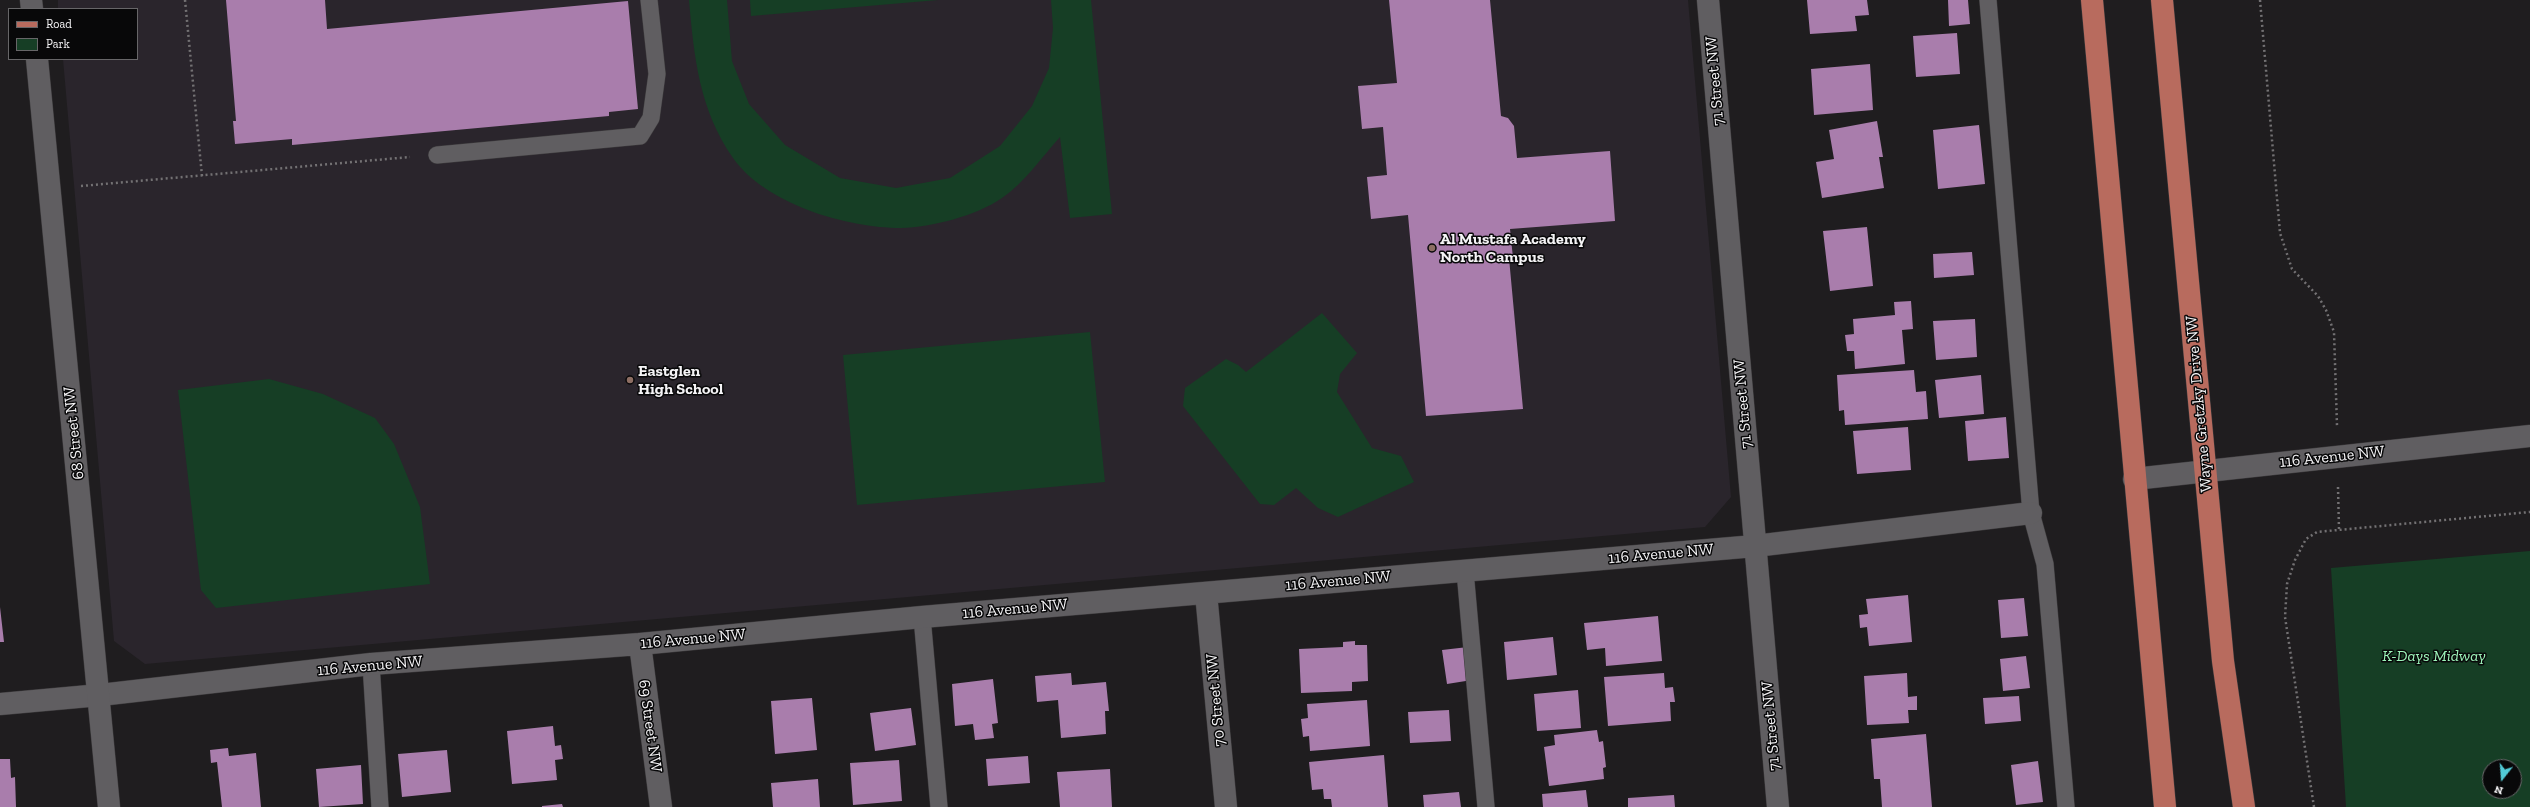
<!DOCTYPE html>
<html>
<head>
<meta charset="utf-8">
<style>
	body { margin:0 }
	#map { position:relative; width:2530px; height:807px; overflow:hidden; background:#1f1d1f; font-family:"Zilla Slab",serif }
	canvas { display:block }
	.legend { position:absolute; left:8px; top:8px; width:130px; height:52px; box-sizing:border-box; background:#080809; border:1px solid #676668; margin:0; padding:5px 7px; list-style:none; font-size:12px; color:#f5f4f6 }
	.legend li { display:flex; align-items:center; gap:8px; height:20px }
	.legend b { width:20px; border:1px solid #676668 }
	.north { position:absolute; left:2482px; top:759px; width:40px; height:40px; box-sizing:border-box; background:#080809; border:1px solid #676668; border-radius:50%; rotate:197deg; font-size:11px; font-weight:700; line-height:16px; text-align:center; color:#f5f4f6 }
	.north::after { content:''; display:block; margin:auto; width:14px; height:18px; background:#52cbd7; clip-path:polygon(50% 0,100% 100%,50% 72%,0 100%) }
</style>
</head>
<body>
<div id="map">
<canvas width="2530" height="807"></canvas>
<ul class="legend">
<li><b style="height:5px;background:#b86b5e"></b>Road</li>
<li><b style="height:11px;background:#163e25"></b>Park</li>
</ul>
<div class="north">N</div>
</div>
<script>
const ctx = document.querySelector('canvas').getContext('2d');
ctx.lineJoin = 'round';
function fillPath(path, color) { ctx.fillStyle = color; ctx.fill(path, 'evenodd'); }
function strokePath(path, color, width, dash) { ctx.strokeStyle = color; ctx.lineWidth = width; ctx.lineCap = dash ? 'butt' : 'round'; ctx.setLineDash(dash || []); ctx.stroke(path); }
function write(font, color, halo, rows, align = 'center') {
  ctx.font = font + ' "Zilla Slab",serif'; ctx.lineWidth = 3; ctx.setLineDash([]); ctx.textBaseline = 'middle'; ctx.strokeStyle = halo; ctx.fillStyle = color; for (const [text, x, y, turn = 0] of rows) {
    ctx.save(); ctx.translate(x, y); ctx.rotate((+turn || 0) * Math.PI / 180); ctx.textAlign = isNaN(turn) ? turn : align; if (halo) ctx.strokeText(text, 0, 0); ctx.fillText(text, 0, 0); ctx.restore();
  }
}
fillPath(new Path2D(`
	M58 0H1688L1731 497 1705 527 145 664 114 641 63 59H137V9H58Z`), '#2a252c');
fillPath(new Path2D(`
	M689 0H727L732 61 749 104 785 145 840 178 896 188 950 178 1000 146 1032 106 1049 68 1053 28 1051 0H1091L1112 214 1070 218 1060 137C1041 158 1025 182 1002 198 976 216 932 227 901 228 847 228 765 204 733 158 699 109 694 57 689 0Z
	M750 0H938L751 16Z
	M1322 313 1357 353 1340 374 1337 392 1372 448 1401 456 1414 482 1338 517 1318 508 1296 488 1274 505 1260 504 1183 406 1185 388 1226 359 1238 365 1246 372Z
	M1090 332 1105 482 857 505 843 355Z
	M269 379 323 394 375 418 394 444 420 507 430 584 216 608 201 590 178 390Z
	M2530 551V807H2346L2331 568ZM2490 767H2514V791H2490Z`), '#163e25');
fillPath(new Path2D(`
	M226 0H325L327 29 628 1 638 109 609 112V116L292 145V139L235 144 233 121H236Z
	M1389 0H1490L1501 116 1508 118 1514 126 1517 158 1610 151 1615 221 1510 229 1513 258H1509L1523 409 1426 416 1408 215 1371 219 1367 177 1387 175 1383 127 1362 129 1358 86 1397 83Z
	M1807 0H1867L1869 15 1855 16 1857 31 1810 34Z
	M1948 0H1968L1970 24 1949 26Z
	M1957 33 1960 74 1916 77 1913 36Z
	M1870 64 1873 110 1814 115 1811 69Z
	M1877 121 1883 157H1879L1884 188 1822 198 1816 162 1834 159 1829 130Z
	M1979 125 1985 184 1938 189 1933 130Z
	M1867 227 1873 286 1830 291 1823 231Z
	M1972 252 1974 275 1934 278 1933 254Z
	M1911 301 1913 329 1902 330 1905 364 1855 369 1854 351H1847L1845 335 1854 334 1853 319 1895 315 1894 302Z
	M1975 319 1977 357 1936 360 1933 321Z
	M1914 370 1916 392 1926 391 1928 419 1845 425 1844 410 1839 411 1837 375Z
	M1981 375 1984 414 1939 418 1935 380Z
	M2006 417 2009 458 1968 461 1965 421Z
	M1908 427 1911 470 1857 474 1853 431Z
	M1908 595 1912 642 1869 646 1867 627 1860 628 1859 615 1868 614 1866 599Z
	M2024 598 2028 636 2001 638 1998 600Z
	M0 607 4 642H0Z
	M1658 616 1662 661 1606 666 1605 648 1587 650 1584 623Z
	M1553 637 1557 675 1507 680 1504 642Z
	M1355 641V645H1367L1368 681 1352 682V691L1301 693 1299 649 1343 647V642Z
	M1468 647 1472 680 1447 684 1442 650Z
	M2026 656 2030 688 2003 691 2000 659Z
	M1071 673 1072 685 1106 682 1109 711H1105L1106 734 1061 738 1058 700 1037 702 1035 676Z
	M1664 673 1665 688 1673 687 1675 702H1670L1671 721 1608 726 1604 677Z
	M1907 673 1908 697 1917 696V710H1908L1909 723 1867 725 1864 676Z
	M993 679 998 723 992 724 994 738 975 740 973 724 955 726 952 684Z
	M1578 690 1581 728 1537 731 1534 694Z
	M2019 696 2021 721 1985 724 1983 698Z
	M812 698 817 750 775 754 771 701Z
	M1367 700 1370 746 1310 751 1309 736 1303 737 1301 719 1308 718 1307 704Z
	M911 708 916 745 875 751 870 713Z
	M1449 710 1451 741 1410 743 1408 712Z
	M553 726 555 746 561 745 563 759 555 760 557 780 512 784 507 731Z
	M1597 730 1599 742 1603 741 1606 767 1603 768 1604 779 1549 786 1544 747 1555 745 1554 735Z
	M1926 734 1932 807H1882L1880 779H1874L1871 739Z
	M228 748 229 756 256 753 261 807H222L217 762 211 763 210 750Z
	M447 750 451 792 402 797 398 754Z
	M1384 755 1388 807H1332L1331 799H1324L1323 789 1312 790 1309 762Z
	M1028 756 1030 783 988 786 986 759Z
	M0 759H10L11 778 15 777 16 807H0Z
	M899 760 902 801 853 805 850 763Z
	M2038 761 2043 802 2016 805 2011 765Z
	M361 765 363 804 319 807 316 769Z
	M1110 769 1112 807H1060L1057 772Z
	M818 779 820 807H773L771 783Z
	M1586 790 1588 807H1543L1542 794Z
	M1459 792 1461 807H1424L1423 795Z
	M1674 795 1675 807H1628V798Z
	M562 804 563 807H542V806Z`), '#a97dac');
const lane = new Path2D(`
	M1988 0 2031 513 2045 564 2066 807
	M437 155 640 136 651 118 657 74 649 0
	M1465 571 1486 807
	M922 617 939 807
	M371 664 380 807`);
const street = new Path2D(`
	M1708 0 1778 807
	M2134 479 2530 436
	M1206 593 1226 807
	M640 644 661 807
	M0 704 100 695 371 664 640 644 922 617 1755 546 2031 513`);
const secondary = new Path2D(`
	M31 0 32 9
	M37 59 109 807`);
const primary = new Path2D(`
	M2092 0 2165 807
	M2162 0 2223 661 2244 807`);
strokePath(lane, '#3d3b3d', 18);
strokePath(street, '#3d3b3d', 23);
strokePath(secondary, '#3d3b3d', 23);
strokePath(primary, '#3d3b3d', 23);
strokePath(new Path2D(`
	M185 0 202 176
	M2260 0 2280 233 2292 269 2318 296 2326 310 2334 332 2337 426
	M81 186 410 157
	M2338 487 2339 530
	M2314 807 2285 617 2287 584 2295 560 2306 539 2317 532 2530 512`), '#737173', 2.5, [2, 3]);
strokePath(lane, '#605e61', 17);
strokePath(street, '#605e61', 22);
strokePath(secondary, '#605e61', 22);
strokePath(primary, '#b86b5e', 22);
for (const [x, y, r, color] of [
	[1432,248,4,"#8d6e63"],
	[630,380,4,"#8d6e63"]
]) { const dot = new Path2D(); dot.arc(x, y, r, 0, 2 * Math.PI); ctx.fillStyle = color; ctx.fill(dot); strokePath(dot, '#080809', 1.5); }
write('16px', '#f5f4f6', '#080809', [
	["71 Street NW",1715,81,-95],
	["71 Street NW",1743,404,-95],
	["Wayne Gretzky Drive NW",2199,404,-95],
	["68 Street NW",74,433,-96],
	["116 Avenue NW",2332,457,-6],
	["116 Avenue NW",1661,554,-5],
	["116 Avenue NW",1338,581,-5],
	["116 Avenue NW",1015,609,-5],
	["116 Avenue NW",693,639,-5],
	["116 Avenue NW",370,666,-5],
	["70 Street NW",1216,700,-95],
	["69 Street NW",650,726,82],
	["71 Street NW",1771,726,-95]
]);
write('bold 16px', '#f5f4f6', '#080809', [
	["Al Mustafa Academy",1440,239],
	["North Campus",1440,257],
	["Eastglen",638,371],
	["High School",638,389]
], 'left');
write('italic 16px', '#9df4ba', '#080809', [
	["K-Days Midway",2434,656]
]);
</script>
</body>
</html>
